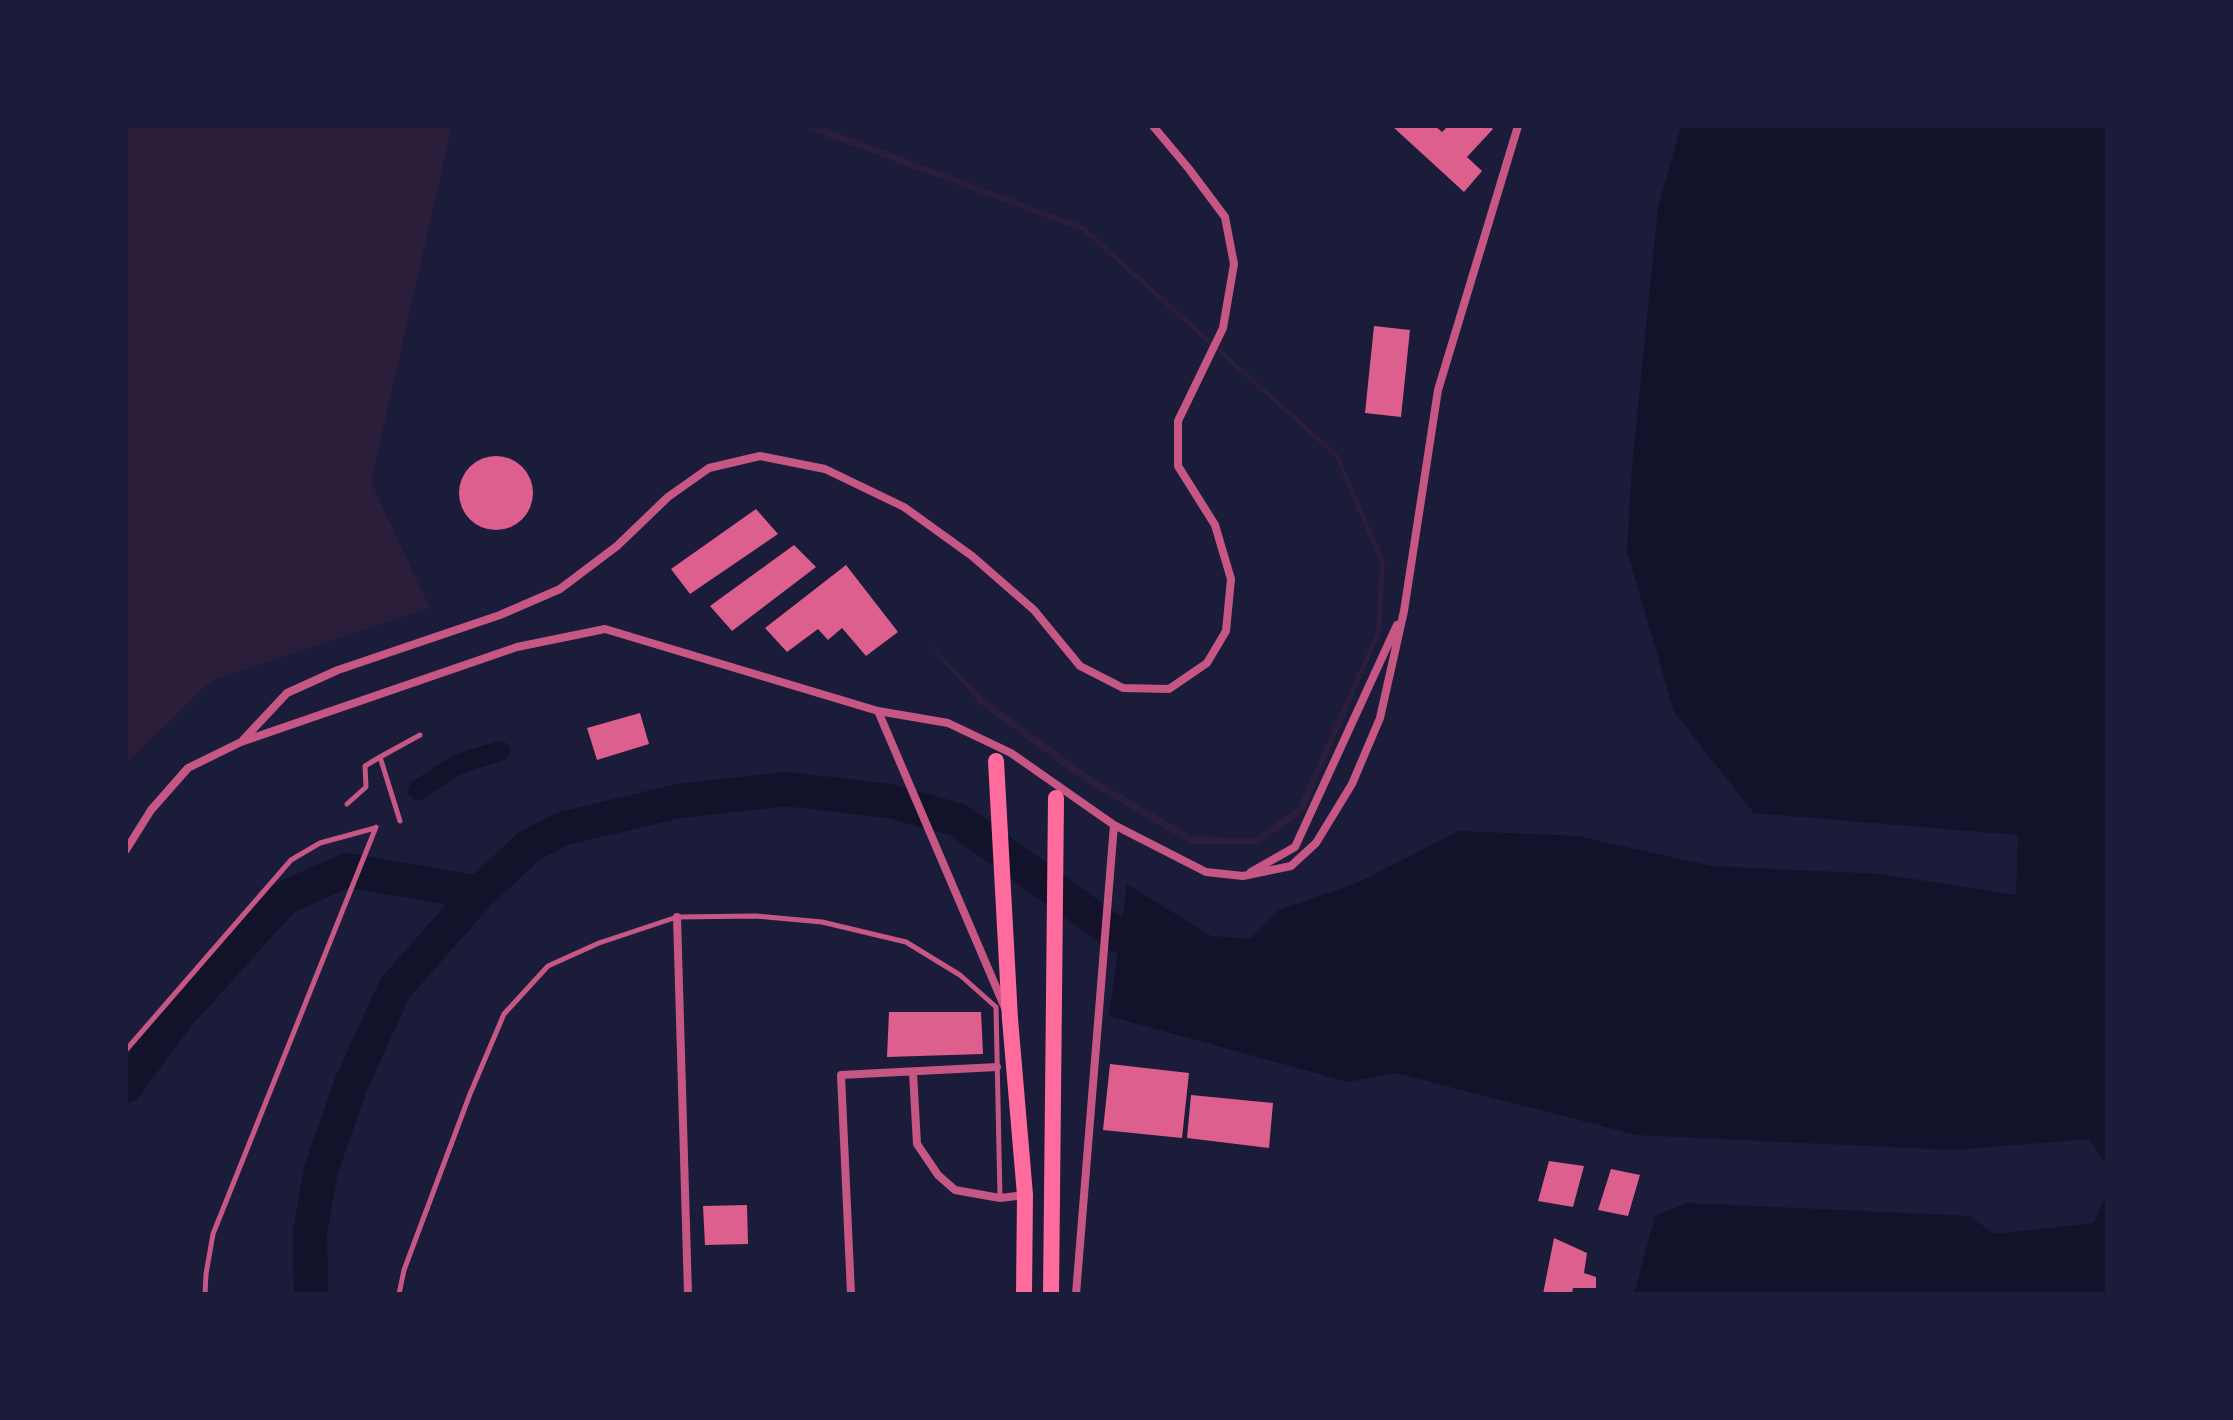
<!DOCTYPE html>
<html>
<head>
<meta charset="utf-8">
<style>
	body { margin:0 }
	#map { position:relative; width:2233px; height:1420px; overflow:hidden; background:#1b1b3a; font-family:Lato,sans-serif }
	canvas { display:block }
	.frame { position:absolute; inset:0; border:128px solid #1b1b3a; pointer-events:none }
</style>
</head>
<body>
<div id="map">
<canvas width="2233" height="1420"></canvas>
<div class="frame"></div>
</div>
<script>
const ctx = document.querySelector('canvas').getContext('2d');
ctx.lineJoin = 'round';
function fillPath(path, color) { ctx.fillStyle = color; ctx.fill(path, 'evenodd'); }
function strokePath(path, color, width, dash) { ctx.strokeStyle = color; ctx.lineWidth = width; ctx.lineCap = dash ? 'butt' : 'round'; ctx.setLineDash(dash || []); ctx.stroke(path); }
fillPath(new Path2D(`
	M126 126H452L371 482 430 608 211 681 126 764Z
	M798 126H820L1084 226 1338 454 1385 561 1381 632 1304 811 1259 844H1191L1082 780 979 703 919 634 984 698 1088 775 1192 836 1255 838 1298 807 1376 632 1380 564 1335 457 1082 231Z`), '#2a1e3b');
fillPath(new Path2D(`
	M1681 126H2107V1165L2089 1139 1953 1150 1637 1135 1396 1073 1348 1082 1109 1016 1127 884 1211 936 1250 939 1279 910 1357 883 1459 831 1577 836 1711 866 1880 874 2016 895 2018 835 1754 813 1674 712 1627 551 1632 467 1658 208Z
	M2107 1194V1294H1634L1655 1216 1687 1203 1970 1216 1994 1234 2094 1223Z`), '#12122b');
strokePath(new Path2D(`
	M418 790 458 764 500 751`), '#12122b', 20);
strokePath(new Path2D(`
	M126 1086 179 1014 284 898 347 870 479 893
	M311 1294 310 1232 321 1170 351 1084 395 988 479 893 529 846 562 829 678 801 786 789 890 801 958 820 1119 936`), '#12122b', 34);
fillPath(new Path2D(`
	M1392 126H1435L1442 132 1448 126H1489L1493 129 1467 157 1482 171 1464 192Z
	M1374 326 1410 330 1401 417 1365 413Z
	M459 493a37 37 0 1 1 74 0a37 37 0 1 1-74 0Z
	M756 509 778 534 690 594 671 569Z
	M794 545 816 567 732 631 710 606Z
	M846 565 898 632 866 656 842 628 828 640 818 629 787 652 765 628Z
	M640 713 649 744 597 760 587 728Z
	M889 1012H981L983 1054 887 1057Z
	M1110 1064 1189 1073 1182 1138 1103 1130Z
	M1191 1095 1273 1103 1269 1148 1187 1138Z
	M1549 1161 1584 1166 1573 1207 1538 1201Z
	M1611 1169 1640 1175 1628 1216 1598 1210Z
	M747 1205 748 1244 705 1245 703 1206Z
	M1554 1238 1587 1253 1584 1273 1596 1277V1288H1573L1572 1294H1543Z`), '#dd5f8e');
strokePath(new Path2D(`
	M347 804 366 787 365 766 380 757
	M400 821 380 757 420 735
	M126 1050 291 860 320 843 375 828
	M205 1294 206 1274 213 1234 376 827
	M399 1294 404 1270 470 1094 504 1014 548 966 599 943 677 917 756 916 822 922 906 942 960 975 996 1007 1000 1198`), '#c65784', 5);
strokePath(new Path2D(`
	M878 711 1005 1008
	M243 740 287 693 338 670 500 615 560 589 617 546 668 497 709 468 760 456 825 469 904 507 972 556 1034 610 1080 666 1123 688 1169 689 1207 663 1226 631 1231 579 1215 525 1178 466V421L1223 328 1234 264 1225 217 1189 169 1153 126
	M126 850 151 810 188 768 241 742 517 647 605 629 878 711 948 723 1011 753 1114 825 1206 872 1243 876 1291 866 1316 843 1352 784 1380 718 1404 611 1438 390 1518 126
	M1251 872 1295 847 1397 625
	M677 917 688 1294
	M913 1073 917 1144 938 1175 955 1190 1000 1198 1025 1195
	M851 1294 841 1075 997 1067
	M1076 1294 1114 825`), '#c65784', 8);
strokePath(new Path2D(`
	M996 761 1010 1019 1025 1195 1024 1294
	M1051 1294 1056 798`), '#ff6b9d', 16);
</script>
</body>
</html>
